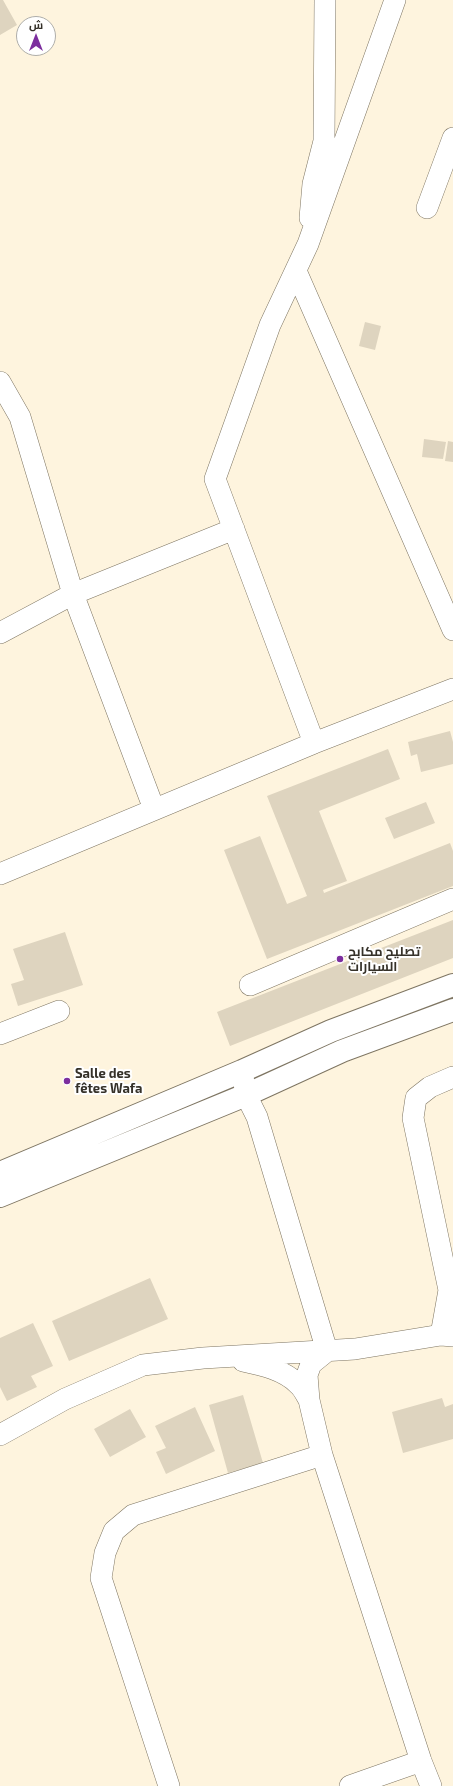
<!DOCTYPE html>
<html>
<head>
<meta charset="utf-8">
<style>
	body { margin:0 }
	#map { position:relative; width:453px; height:1786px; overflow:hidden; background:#fef4de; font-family:"Exo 2",Cairo,sans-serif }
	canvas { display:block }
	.north { position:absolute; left:16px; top:16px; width:40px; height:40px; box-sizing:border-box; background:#fff; border:1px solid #aeada9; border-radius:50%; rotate:0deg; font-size:11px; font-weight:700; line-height:16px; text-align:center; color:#353129 }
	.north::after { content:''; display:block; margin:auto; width:14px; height:18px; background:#7c2e9e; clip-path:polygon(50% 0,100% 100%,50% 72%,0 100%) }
</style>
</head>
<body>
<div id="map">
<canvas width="453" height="1786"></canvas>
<div class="north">ش</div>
</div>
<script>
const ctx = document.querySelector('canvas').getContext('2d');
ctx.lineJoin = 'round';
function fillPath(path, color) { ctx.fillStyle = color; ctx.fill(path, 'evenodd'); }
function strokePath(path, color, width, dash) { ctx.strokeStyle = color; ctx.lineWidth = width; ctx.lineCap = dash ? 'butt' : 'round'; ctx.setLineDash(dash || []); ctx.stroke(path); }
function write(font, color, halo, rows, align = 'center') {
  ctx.font = font + ' "Exo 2",Cairo,sans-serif'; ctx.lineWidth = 4; ctx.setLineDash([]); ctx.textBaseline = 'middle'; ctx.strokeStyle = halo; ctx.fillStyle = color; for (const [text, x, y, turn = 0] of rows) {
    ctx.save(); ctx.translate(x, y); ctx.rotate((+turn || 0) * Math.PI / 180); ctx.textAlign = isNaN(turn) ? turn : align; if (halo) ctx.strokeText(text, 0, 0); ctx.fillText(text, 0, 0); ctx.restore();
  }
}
fillPath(new Path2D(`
	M0 0H3L17 25 0 35Z
	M365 322 381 326 375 350 359 346Z
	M424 439 446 442 443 459 422 457Z
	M448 441 453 442V462L445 461Z
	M450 731 453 742V764L421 772 417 754 411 756 408 742Z
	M388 749 400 779 319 811 347 881 323 890 324 893 450 843 453 851V886L267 959 224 850 260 836 287 904 307 896 267 796Z
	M426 802 435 823 394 839 385 818Z
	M453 920V958L230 1046 217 1012Z
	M65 932 83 985 18 1006 11 984 24 980 13 949Z
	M150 1278 168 1319 69 1361 52 1321Z
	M33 1323 53 1366 31 1376 37 1387 7 1401 0 1387V1338Z
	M243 1395 263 1463 228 1473 209 1405Z
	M442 1398 445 1407 453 1404V1439L403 1453 392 1412Z
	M195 1407 215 1451 166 1474 156 1452 166 1448 155 1426Z
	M130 1409 146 1437 110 1457 94 1429Z`), '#ded4bf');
const street = new Path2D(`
	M427 208 453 138
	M310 218 313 184 324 141 325 0
	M296 271 453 630
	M0 382 20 417 73 594 234 529
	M0 633 73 594 154 809
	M314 743 453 689
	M0 874 314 743 215 479 270 325 308 244 395 0
	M250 985 453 899
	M0 1034 59 1011
	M242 1071 246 1095 257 1117 327 1351 311 1364 307 1375 309 1400 322 1455 421 1761 431 1786
	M441 1335 449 1290 413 1118 416 1098 430 1087 453 1077
	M243 1361C262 1365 284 1370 298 1384 303 1388 306 1395 309 1400
	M0 1435 65 1399 143 1365 203 1358 355 1349 441 1335 453 1336
	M169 1786 101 1578 105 1553 114 1531 133 1515 322 1455
	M350 1786 421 1761`);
const primary = new Path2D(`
	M0 1173 242 1071 331 1031 453 985
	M0 1196 246 1095 342 1051 453 1010`);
strokePath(street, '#7e7562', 22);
strokePath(primary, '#7e7562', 24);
strokePath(street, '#fff', 21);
strokePath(primary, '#fff', 22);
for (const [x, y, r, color] of [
	[340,959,4,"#7c2e9e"],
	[67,1081,4,"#7c2e9e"]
]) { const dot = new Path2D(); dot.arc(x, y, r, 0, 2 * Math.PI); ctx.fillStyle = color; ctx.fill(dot); strokePath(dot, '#fff', 1.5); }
write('bold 13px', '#353129', '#fff', [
	["تصليح مكابح",348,952],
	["السيارات",348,967],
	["Salle des",75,1074],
	["fêtes Wafa",75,1089]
], 'left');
</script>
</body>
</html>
